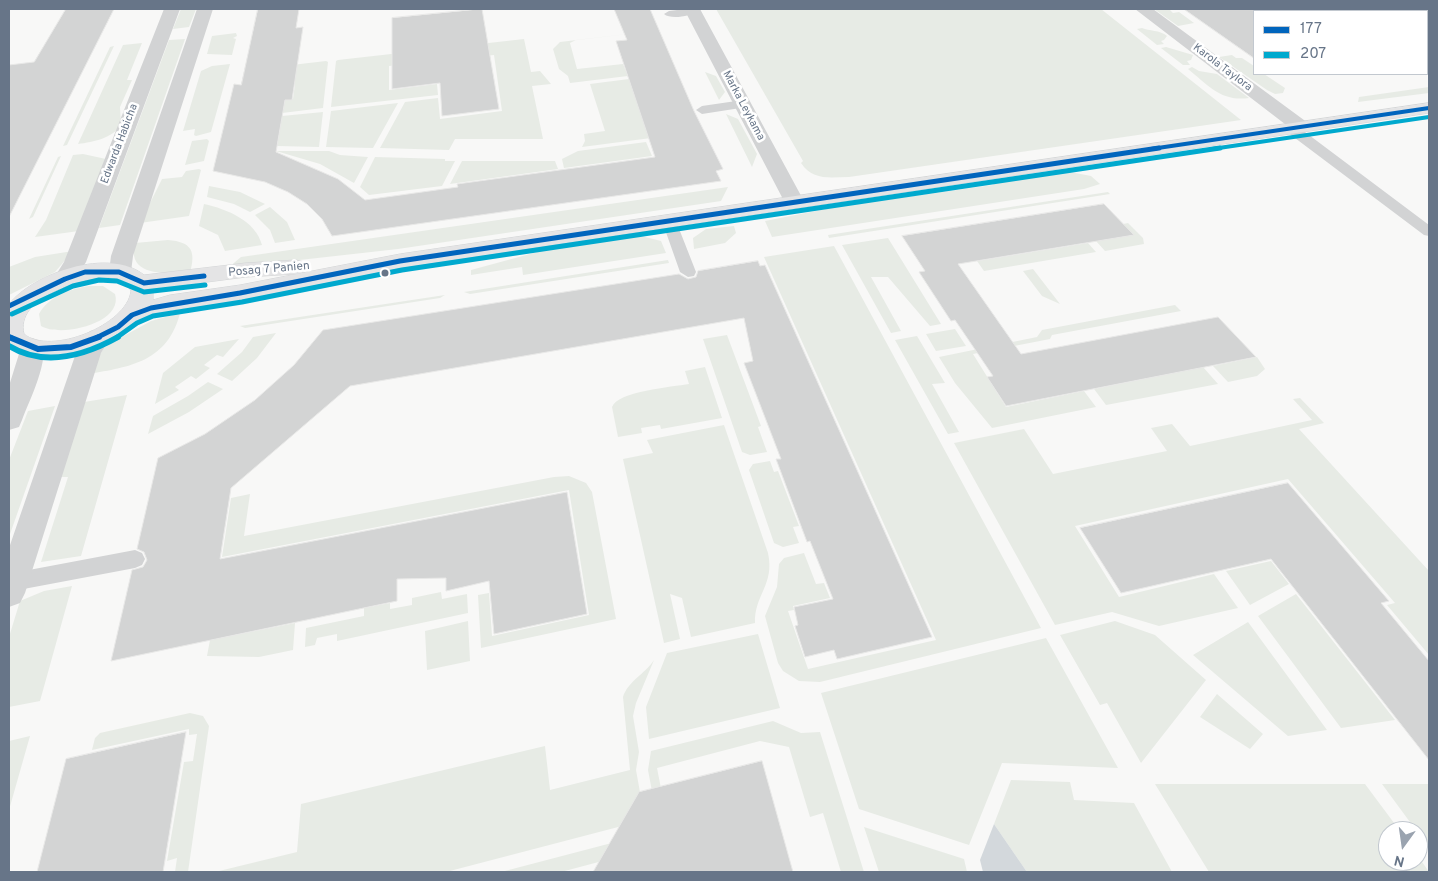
<!DOCTYPE html>
<html>
<head>
<meta charset="utf-8">
<style>
	body { margin:0 }
	#map { position:relative; width:1438px; height:881px; overflow:hidden; background:#f8f8f7; font-family:Overpass,sans-serif }
	canvas { display:block }
	.frame { position:absolute; inset:0; border:10px solid #677588; pointer-events:none }
	.legend { position:absolute; left:1253px; top:10px; width:175px; height:65px; box-sizing:border-box; background:#fff; border:1px solid #c2c8cf; margin:0; padding:6px 9px; list-style:none; font-size:15px; color:#677588 }
	.legend li { display:flex; align-items:center; gap:10px; height:25px }
	.legend b { width:25px; border:1px solid #c2c8cf }
	.north { position:absolute; left:1378px; top:821px; width:50px; height:50px; box-sizing:border-box; background:#fff; border:1px solid #c2c8cf; border-radius:50%; rotate:194deg; font-size:14px; font-weight:700; line-height:20px; text-align:center; color:#677588 }
	.north::after { content:''; display:block; margin:auto; width:18px; height:22px; background:#9aa3af; clip-path:polygon(50% 0,100% 100%,50% 72%,0 100%) }
</style>
</head>
<body>
<div id="map">
<canvas width="1438" height="881"></canvas>
<div class="frame"></div>
<ul class="legend">
<li><b style="height:6px;background:#0065bd"></b>177</li>
<li><b style="height:6px;background:#00a9ce"></b>207</li>
</ul>
<div class="north">N</div>
</div>
<script>
const ctx = document.querySelector('canvas').getContext('2d');
ctx.lineJoin = 'round';
function fillPath(path, color) { ctx.fillStyle = color; ctx.fill(path, 'evenodd'); }
function strokePath(path, color, width, dash) { ctx.strokeStyle = color; ctx.lineWidth = width; ctx.lineCap = dash ? 'butt' : 'round'; ctx.setLineDash(dash || []); ctx.stroke(path); }
function write(font, color, halo, rows, align = 'center') {
  ctx.font = font + ' Overpass,sans-serif'; ctx.lineWidth = 5; ctx.setLineDash([]); ctx.textBaseline = 'middle'; ctx.strokeStyle = halo; ctx.fillStyle = color; for (const [text, x, y, turn = 0] of rows) {
    ctx.save(); ctx.translate(x, y); ctx.rotate((+turn || 0) * Math.PI / 180); ctx.textAlign = isNaN(turn) ? turn : align; if (halo) ctx.strokeText(text, 0, 0); ctx.fillText(text, 0, 0); ctx.restore();
  }
}
fillPath(new Path2D(`
	M181 9H196L189 27 173 29Z
	M716 9H1101L1241 120 849 177C829 177 813 181 801 163L803 161Z
	M1154 9H1172L1170 10 1173 13 1179 12 1194 23 1178 26Z
	M1142 28C1149 31 1160 30 1167 36L1164 40 1161 41 1164 44 1157 45 1137 29Z
	M662 30 576 40 570 43 577 69 623 64 628 76 570 83 568 76 559 69 553 49 560 42Z
	M236 33 237 36 233 38 236 39 232 55 207 54 212 36Z
	M185 39 120 225 99 228 169 40Z
	M524 39 531 72 540 71 551 84 532 86 543 139H455L449 150 380 148 405 102 438 98 440 119 502 111 494 55 389 66V90L437 84 438 95 331 107 336 61 338 60Z
	M142 43 127 80H132L120 107 121 125C112 138 94 142 78 144L123 45Z
	M114 46 67 145 63 146 110 47Z
	M1166 47 1193 55 1191 60 1187 61 1190 65H1183L1161 48Z
	M1232 55 1236 58H1242L1254 66V74H1264L1285 88 1283 93 1275 94 1267 90 1219 57Z
	M326 61 328 62 323 108 282 113 285 100 293 99 295 84 287 85 266 68Z
	M230 64 211 132 196 136 194 135 195 129 183 131 201 71 212 66Z
	M1192 67 1199 71 1217 74 1249 98C1221 102 1208 85 1188 69Z
	M705 72 716 76 725 92 719 100Z
	M629 79 651 138 582 147 585 141 584 134 605 131 590 84Z
	M1429 87V93L1358 102 1359 97Z
	M398 103 373 148 326 147 331 111Z
	M323 112 319 147 277 146 282 116Z
	M726 114 738 119 757 154 752 167Z
	M207 139 209 141 204 161 185 165 192 141Z
	M646 142 652 156 564 168 562 159 578 151Z
	M276 151H329L340 155 368 157 354 183 320 164Z
	M83 154 106 159 79 231 35 237 46 220 73 155Z
	M61 156 33 217 29 219 58 157Z
	M375 157 445 159V161H455L442 186 369 195 360 187Z
	M462 161H555L558 169 450 184Z
	M199 169 201 170 189 216 140 223 162 179 182 177 186 171Z
	M1070 172 1091 176 1100 184 1084 189 772 237 765 221 841 206 993 185 994 183Z
	M209 186 240 192 265 204 250 212 234 204 207 197Z
	M728 187 721 201 398 249 228 268 241 257Z
	M1108 192 1110 194 829 238 828 235Z
	M204 204C227 209 256 221 262 245L225 251 218 235 199 226Z
	M270 207 287 222 295 240 275 243 270 230 255 215Z
	M1128 223 1143 238 1144 244 1105 251 1096 241 1133 235 1123 224Z
	M734 226 736 233 725 243 694 249 693 238 706 229Z
	M641 236 661 241 666 253 523 275 522 267 471 275V270L541 251Z
	M888 238 941 324 930 326 888 277H871L901 331 891 333 842 245Z
	M168 240C192 242 196 251 190 273 168 273 126 278 135 243Z
	M1088 243 1096 252 984 271 977 261Z
	M834 246 1041 628 820 682 799 681 783 671 778 663 765 616 777 587 779 564 784 558 804 553 816 584 824 583 830 598 793 606 794 610 788 611 808 669 936 640 764 257Z
	M73 251 55 272 9 295V267L35 257Z
	M668 260 669 263 470 294 464 292Z
	M1033 269 1060 304 1042 296 1023 271Z
	M89 286H103L115 294C124 323 61 338 41 326L39 314C49 296 70 289 89 286Z
	M445 295 440 298 245 328 240 326Z
	M1175 305 1181 311 1052 335 1050 339 973 354 1006 407 1084 391 1096 407 992 428 955 383 939 357 1037 337 1042 330Z
	M180 313C168 361 131 367 88 374L104 348 109 344 151 321Z
	M955 329 966 346 936 351 926 334Z
	M276 333 257 358 232 381 217 374 242 352 253 337Z
	M727 335 761 426 758 427 767 452 750 455 742 452 703 339Z
	M917 336 945 383 932 384 959 432 948 434 895 340Z
	M239 339 223 357 217 355 204 365 210 368 196 379 191 376 175 387 179 390 155 404 163 373 195 347Z
	M1257 357 1265 369 1257 376 1228 382 1213 366Z
	M705 367 722 418 661 429 660 425 641 428 642 433 618 437 612 407C618 391 672 387 689 384L685 371Z
	M1203 367 1218 384 1106 405 1094 389Z
	M208 382 223 389 189 412 148 434 153 416 188 396Z
	M127 395 81 556 41 562 68 477H61L78 403Z
	M1300 398 1324 423 1299 429 1429 571V655L1387 605 1395 603 1288 479 1075 526 1119 597 1214 574 1238 608 1159 626 1112 612 1055 625 954 443 1024 429 1053 474 1167 451 1151 428 1172 424 1190 446 1312 420 1293 399Z
	M55 406 9 537V460L28 411Z
	M724 425 768 553C775 585 754 595 755 623L691 637 682 598 670 594 680 639 664 643 623 459 653 453 647 440Z
	M770 461 774 472 778 471 799 526 793 527 799 543 783 547 774 543 749 470 753 464Z
	M569 476 586 483 592 492 616 619 481 648 478 595 489 593 492 636 589 615 569 490 222 557 231 498 250 494 244 536 554 477Z
	M1271 561 1289 584 1250 605 1226 571Z
	M72 586 40 701 9 707V637L20 601 44 591Z
	M441 592 442 599 467 594 468 613 337 641V634L317 638 315 645 305 647 306 628 364 616V608L390 603V609L412 605V598Z
	M1296 594 1395 720 1341 728 1258 616Z
	M468 621 470 661 427 670 425 631Z
	M1115 621 1155 635 1206 680 1141 763 1107 703 1100 705 1060 635Z
	M1248 622 1327 730 1288 736 1193 655Z
	M295 623 293 650 259 657 207 656 210 640Z
	M758 634 780 708 649 739 646 707 667 653Z
	M1046 638 1118 768 1002 763 969 845 859 809 821 693Z
	M654 660 636 703 633 716 639 752 636 770 645 820 446 872H215L297 852 301 804 545 746 550 790 630 770 623 697C628 681 645 674 654 660Z
	M1217 694 1263 734 1250 749 1200 717Z
	M190 713 203 716 209 726 188 872H175L177 858 167 861 184 762 193 761 197 734 189 735V729L92 750 95 738 100 733Z
	M773 721 801 733 820 732 864 872H841L823 813 810 817 789 747 760 741 657 768 674 855 660 834 648 770 651 751Z
	M30 736 9 810V741Z
	M1011 780 1070 782 1074 800 1134 803 1172 872H1027L994 824Z
	M1155 784H1365L1400 831H1388V861H1418V856L1429 872H1209Z
	M1382 784H1429V848Z
	M864 827 964 859 967 872H879Z
	M646 834 662 872H647L640 851 561 872H501Z`), '#e7ebe5');
fillPath(new Path2D(`
	M994 824 1027 872H983L980 860Z`), '#d3d8dc');
const building = new Path2D(`
	M66 9H114L9 217V65L34 62Z
	M258 9H299L296 28 303 27 292 100H285L276 152 338 179 365 200 458 187 457 184 655 157 616 41 627 40 614 9H650L694 111 723 169 716 171 721 181 332 236 322 219 307 204 288 192 265 182 213 171 234 84 241 85Z
	M482 9 499 109 442 116 440 83 392 89V18Z
	M1184 9H1254V58Z
	M1104 204 1134 235 958 264 1021 354 1218 317 1256 357 1006 406 987 377 993 376 955 320 951 321 919 272 925 271 902 236Z
	M758 261 760 266 765 265 932 637 837 659 834 650 805 657 795 626 798 625 794 607 833 599 810 541 807 542 776 459H781L744 363 753 361 744 318 350 386 231 488 220 559 567 492 587 614 494 634 489 581 446 591V578L397 579V601L111 661 132 570 143 567 147 560 144 552 137 549 158 458 205 434 255 400 294 365 323 330 679 274 688 279 696 277 698 271Z
	M1288 483 1389 601 1381 603 1429 661V760L1271 559 1121 593 1080 528Z
	M186 732 163 872H37L66 759Z
	M762 761 793 872H593L639 792Z`);
fillPath(building, '#d3d4d4');
strokePath(building, '#e8e8e7', 1);
const secondary = new Path2D(`
	M1429 103V113L400 268 240 301 172 310 139 321 128 331 106 344 73 355 48 358 36 357 9 348V304C34 273 109 247 144 275L246 263 296 260 304 262 307 267 304 272 296 274 246 277 153 289V300L170 295 240 285 400 254ZM104 277C115 278 126 279 131 291 127 325 51 356 24 334 15 298 78 280 104 277Z`);
strokePath(secondary, '#d3d5d6', 1);
fillPath(new Path2D(`
	M685 9H697L698 11C691 16 671 20 664 14L669 11Z
	M743 100 747 101 749 104 747 107 702 114 696 110 702 106Z
	M1292 125 1297 126 1429 225V236L1424 235 1287 132 1286 129Z
	M669 217 676 221 696 272 694 276 688 277 680 272 662 221Z
	M135 550 142 553 145 559 142 565 135 568 13 591 9 590V574L13 573Z`), '#d2d3d4');
fillPath(new Path2D(`
	M164 9H180L86 262 73 283 65 285 57 283 54 278 64 262Z
	M197 9H213L133 256 131 272 128 277 120 279 112 277 109 272 111 256Z
	M684 9H700L805 203 802 207 795 209 788 207 785 203Z
	M1135 9H1153L1308 123 1310 127 1308 131H1294Z
	M99 329 108 331 111 337 101 353 25 593 20 603 9 607V548L76 353 90 331Z
	M32 338 41 341C51 358 29 401 22 420L19 427 9 430V386L23 341Z`), '#d2d3d4');
fillPath(secondary, '#e4e4e5');
strokePath(new Path2D(`
	M1151 149 1429 108`), '#0065bd', 4);
strokePath(new Path2D(`
	M9 306 65 279 85 272H119L144 283 204 276
	M9 337 12 338
	M96 338 118 327 132 315 151 308 240 293 400 261 1159 148`), '#0065bd', 5);
strokePath(new Path2D(`
	M9 337 38 349 71 347 99 337`), '#0065bd', 6);
strokePath(new Path2D(`
	M1212 149 1429 117`), '#00a9ce', 4);
strokePath(new Path2D(`
	M12 314 73 286 99 280 117 281 144 292 205 285
	M116 338 137 323 153 316 242 302 402 270 1220 148`), '#00a9ce', 5);
strokePath(new Path2D(`
	M9 346C44 367 84 356 118 337`), '#00a9ce', 6);
for (const [x, y, r, color] of [
	[385,273,4.5,"#677588"]
]) { const dot = new Path2D(); dot.arc(x, y, r, 0, 2 * Math.PI); ctx.fillStyle = color; ctx.fill(dot); strokePath(dot, '#fff', 2); }
write('11px', '#677588', '#fff', [
	["Karola Taylora",1222,68,37],
	["Marka Leykama",743,106,62],
	["Edwarda Habicha",120,144,-69]
]);
write('12px', '#677588', '#fff', [
	["Posag 7 Panien",269,270,-5]
]);
</script>
</body>
</html>
